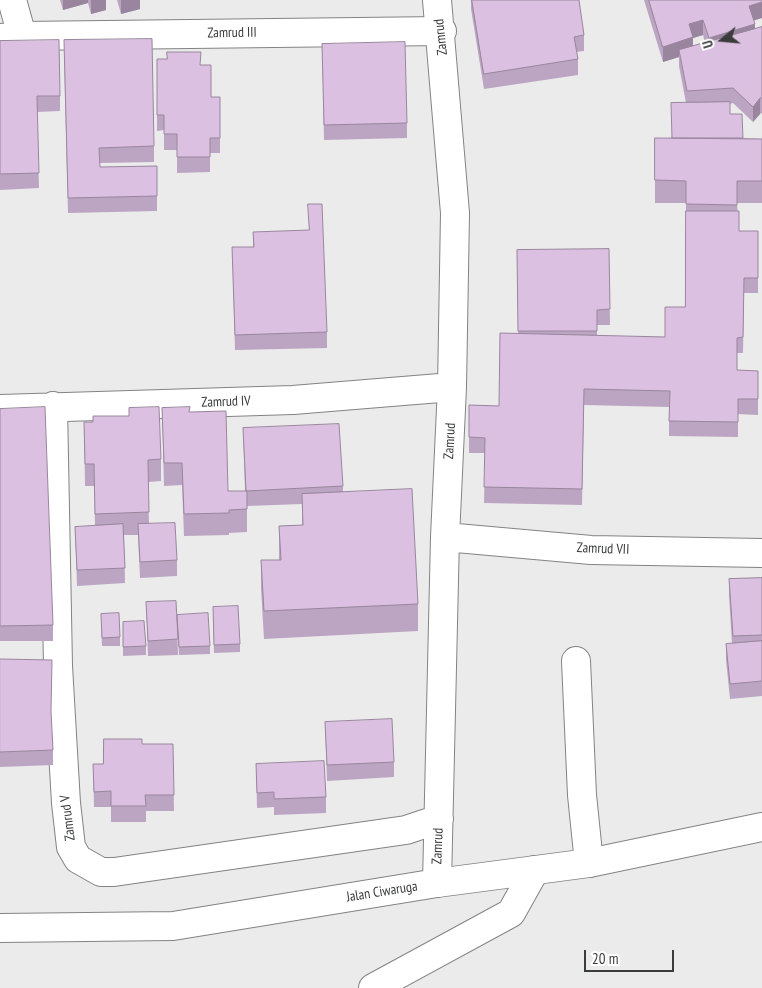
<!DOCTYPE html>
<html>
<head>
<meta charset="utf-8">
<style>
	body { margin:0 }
	#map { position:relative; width:762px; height:988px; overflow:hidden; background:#ebebec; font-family:"PT Sans Narrow",sans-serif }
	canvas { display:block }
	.north { position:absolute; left:697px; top:15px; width:50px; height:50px; -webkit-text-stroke:4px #fff; paint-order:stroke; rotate:253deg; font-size:14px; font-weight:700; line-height:20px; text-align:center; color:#3a3b3b }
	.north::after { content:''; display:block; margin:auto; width:18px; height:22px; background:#3a3b3b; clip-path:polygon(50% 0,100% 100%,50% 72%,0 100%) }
	.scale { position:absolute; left:584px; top:950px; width:90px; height:22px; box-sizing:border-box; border:2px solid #3a3b3b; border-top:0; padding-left:6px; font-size:15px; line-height:18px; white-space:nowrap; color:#3a3b3b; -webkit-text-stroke:4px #fff; paint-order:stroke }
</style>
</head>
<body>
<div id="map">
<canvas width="762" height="988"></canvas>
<div class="north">U</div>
<div class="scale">20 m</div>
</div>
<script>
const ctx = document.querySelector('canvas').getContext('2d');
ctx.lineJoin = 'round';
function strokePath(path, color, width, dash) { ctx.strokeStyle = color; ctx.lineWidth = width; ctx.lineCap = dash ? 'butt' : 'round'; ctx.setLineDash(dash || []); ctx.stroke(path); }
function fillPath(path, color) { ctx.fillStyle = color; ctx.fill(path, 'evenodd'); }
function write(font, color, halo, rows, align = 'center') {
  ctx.font = font + ' "PT Sans Narrow",sans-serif'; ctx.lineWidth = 5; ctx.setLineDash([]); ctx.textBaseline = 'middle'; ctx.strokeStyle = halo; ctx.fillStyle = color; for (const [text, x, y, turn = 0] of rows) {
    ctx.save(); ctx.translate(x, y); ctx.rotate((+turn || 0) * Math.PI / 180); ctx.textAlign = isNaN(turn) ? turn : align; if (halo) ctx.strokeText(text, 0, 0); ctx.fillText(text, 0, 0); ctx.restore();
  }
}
const street = new Path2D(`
	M12 0 22 36
	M0 38 22 36 442 31
	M53 406 58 666 66 803 71 847 78 859 101 872H114L406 830 439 819
	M0 409 293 400 452 387
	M445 537 591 550 762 553
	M576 661 582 795 589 863
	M437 883 445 537 452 387 455 213 437 0
	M373 988 511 913 535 870`);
const secondary = new Path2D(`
	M0 928 173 926 437 883 589 863 762 827`);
strokePath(street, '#838384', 30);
strokePath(secondary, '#838384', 30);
strokePath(street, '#fff', 28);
strokePath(secondary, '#fff', 28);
fillPath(new Path2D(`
	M60 0H106V10L91 14 88 3 63 10Z
	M117 0H140V9L121 14Z
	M471 0H568L584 35V51L576 52 578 59V75L484 89 471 9Z
	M644 0H762V18L754 20 755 29 762 27V113L760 114 753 122 733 103 730 104V114L743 138 762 139V203H737L739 231H758V293H744L743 353H737V370L758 371V415L738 414V437L669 436V407L584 405 582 505 484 503 485 453H469V405L499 406 518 334 517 250 609 249 610 325H597V336L665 337 685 307 686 203H655V180L671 138 686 103 679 66V57L663 62ZM703 35 705 43 693 46V38Z
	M0 41 60 96V111L37 112 39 188 0 190Z
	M322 44 407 123V138L324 140Z
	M64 56 154 146V162L99 163 100 167 157 166V211L68 213Z
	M157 59 201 65 211 97H220V153H210V172L177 173V150H164V130L157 131Z
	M253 232 327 332V348L235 350 232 247H253Z
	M162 408 190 412 228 491H245L243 428 343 486V492L418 604V631L264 639 261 588V560H279V526L302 525V504L247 506V532L229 533V535L184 536 182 485 164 486Z
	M0 409 53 625V641H0Z
	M84 422 161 459V481L148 482 149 524 177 560V576L140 578 138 535H124L125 583 77 586 75 527 95 526 94 486H85Z
	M762 578V696L730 699 726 660V644H732L729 595V579Z
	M146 602 210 646V654L179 655 177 624 178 655 148 656Z
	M213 615 240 644V652L214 653Z
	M101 622 120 637V646H102Z
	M123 622 146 646V655L123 656Z
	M0 659 51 715 53 750V765L0 767Z
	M325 722 394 762V777L327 781Z
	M142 744H173L174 811H146V822H111V807H94L93 764H103Z
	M256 764 326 797V813L274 815V807L257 808Z`), '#bca5c2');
fillPath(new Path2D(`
	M63 0H88V3L63 10Z
	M91 0H106V10L91 14Z
	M121 0H140V9L121 14Z
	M762 2V18L749 22V6Z
	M703 20V35L693 38V53L679 50V57L663 62V47L689 24Z
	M755 24V40L709 54V38Z
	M760 98V114L753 122V107Z`), '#99869e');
const building = new Path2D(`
	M472 0H579L584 35 574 37 578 59 484 74Z
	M649 0H762V2L749 6 755 24 709 38 703 20 689 24 693 37 663 47Z
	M762 27V98H760L753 107 733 88 687 91 679 50Z
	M152 39 154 146 99 148 100 167 157 166V196L68 198 64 40Z
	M59 40 60 96H37L39 173 0 174V41Z
	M405 42 407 123 324 125 322 44Z
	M167 52H201L200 65H211V97H220V138H210V157H177V134H164V115H157V59H167Z
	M730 102V114H742L743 138H672L671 103Z
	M655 138 762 139V181H737V205L686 204V181L655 180Z
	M308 204H322L327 332 235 335 232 247H254L253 232 309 230Z
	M686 211H739V231H758V278H744L743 337 737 338V370L758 371V399H738V422L669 421 670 391 584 389 582 489 484 487 485 438 469 437V405L499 406 500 333 665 337V307H685Z
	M609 249 610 309 597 310V331H518L517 250Z
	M45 407 53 625 0 626V409Z
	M159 407 161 459 148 460 149 512 95 514 94 464H85L84 422H93V416H129V408Z
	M190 407 189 412 226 411 228 491H247V509L229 510V513L184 514 182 463H164L162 408Z
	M339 424 343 486 246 491 243 428Z
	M412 489 418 604 264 611 261 560H281L279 526 303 525 302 494Z
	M175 523 177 560 140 562 138 524Z
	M123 524 125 568 77 570 75 527Z
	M762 578V635L733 636 729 579Z
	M176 601 178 639 148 641 146 602Z
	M238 606 240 644 214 645 213 607Z
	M119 613 120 637 102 638 101 614Z
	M208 613 210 646 179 647 177 615Z
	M144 621 146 646 123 647V622Z
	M762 641V681L730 684 726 644Z
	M0 659 52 660 51 711 53 750 0 752Z
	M392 719 394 762 327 765 325 722Z
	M104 739H142V744H173L174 795H145L146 806H111V791L94 792 93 764H103Z
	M324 761 326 797 274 799V792L257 793 256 764Z`);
fillPath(building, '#dbc0e1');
strokePath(building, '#99869e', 1);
write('14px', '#3a3b3b', '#fff', [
	["Zamrud III",232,33,-1],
	["Zamrud",441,37,-96],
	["Zamrud IV",226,402,-2],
	["Zamrud",450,441,-87],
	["Zamrud VII",603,549,2],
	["Zamrud V",68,818,-97],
	["Zamrud",438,846,-88],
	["Jalan Ciwaruga",382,892,-9]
]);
</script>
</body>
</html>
